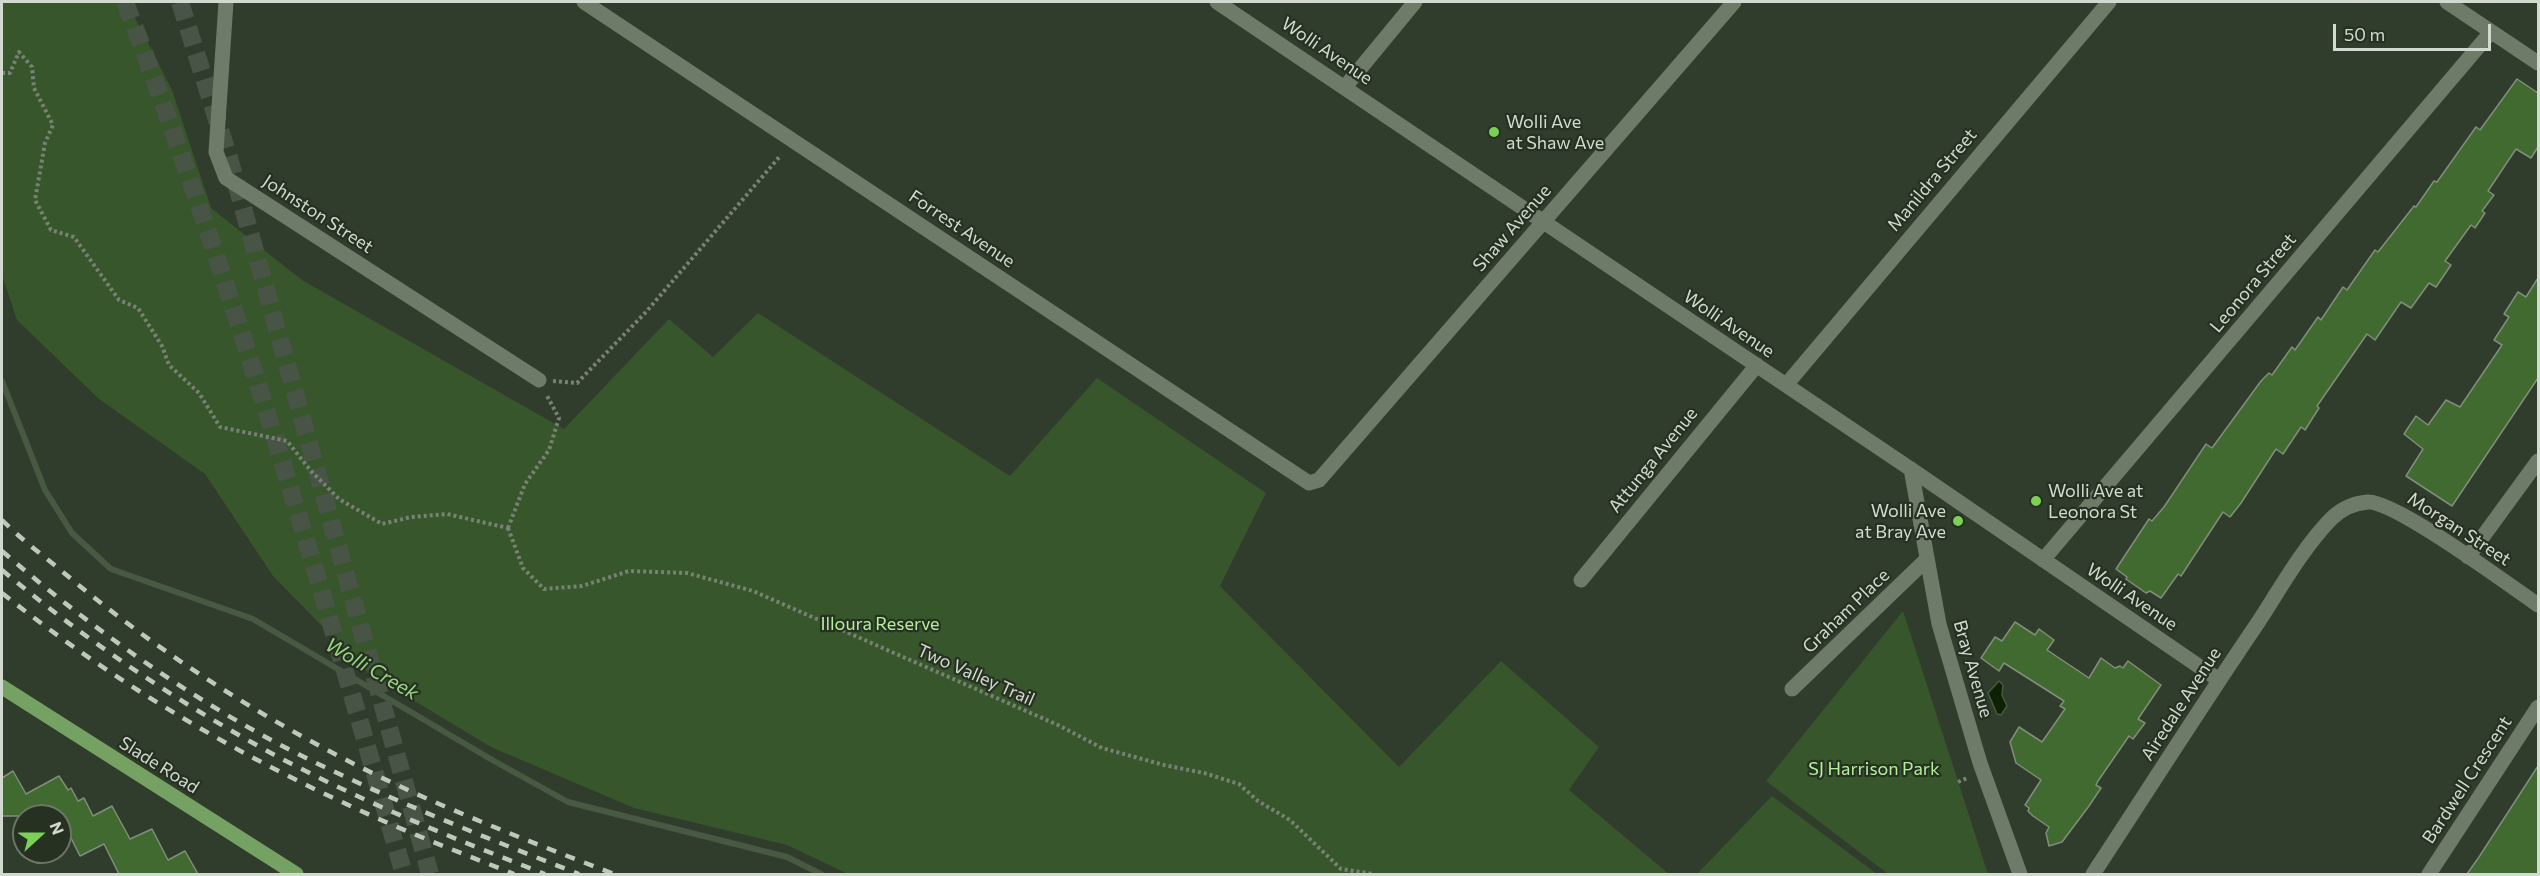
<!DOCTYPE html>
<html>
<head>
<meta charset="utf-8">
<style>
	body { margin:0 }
	#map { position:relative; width:2540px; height:876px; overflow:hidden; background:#303c2c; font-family:Commissioner,sans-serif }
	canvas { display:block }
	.frame { position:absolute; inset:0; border:3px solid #d2dad0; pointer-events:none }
	.north { position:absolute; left:12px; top:804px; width:60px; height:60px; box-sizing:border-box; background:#263122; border:2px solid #6b7568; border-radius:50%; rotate:69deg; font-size:16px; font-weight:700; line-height:24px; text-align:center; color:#d2dad0 }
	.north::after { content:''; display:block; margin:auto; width:21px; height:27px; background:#7bd156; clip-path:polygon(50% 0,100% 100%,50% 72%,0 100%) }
	.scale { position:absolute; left:2333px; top:24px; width:158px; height:27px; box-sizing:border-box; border:3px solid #d2dad0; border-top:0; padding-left:8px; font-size:18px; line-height:21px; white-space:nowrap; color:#d2dad0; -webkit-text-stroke:4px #263122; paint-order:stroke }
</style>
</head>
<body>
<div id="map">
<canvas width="2540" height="876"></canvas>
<div class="frame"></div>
<div class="north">N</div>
<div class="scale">50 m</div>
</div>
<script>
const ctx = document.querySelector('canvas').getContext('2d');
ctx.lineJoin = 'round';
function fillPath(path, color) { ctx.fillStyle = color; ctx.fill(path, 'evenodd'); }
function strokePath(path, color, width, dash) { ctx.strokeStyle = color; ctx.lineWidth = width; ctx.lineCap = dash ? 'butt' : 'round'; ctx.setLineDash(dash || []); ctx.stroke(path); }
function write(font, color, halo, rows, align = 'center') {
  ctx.font = font + ' Commissioner,sans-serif'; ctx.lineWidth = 4.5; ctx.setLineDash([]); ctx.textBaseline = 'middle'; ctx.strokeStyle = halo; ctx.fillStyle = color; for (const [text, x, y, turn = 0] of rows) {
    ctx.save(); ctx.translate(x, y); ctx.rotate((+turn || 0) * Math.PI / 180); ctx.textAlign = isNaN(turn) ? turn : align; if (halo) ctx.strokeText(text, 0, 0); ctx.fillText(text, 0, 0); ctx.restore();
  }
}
fillPath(new Path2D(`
	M2 2H127L172 90 211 208 302 280 564 429 669 319 713 357 758 313 1010 476 1097 378 1266 493 1220 586 1399 767 1501 661 1599 747 1569 790 1669 874H848L787 845 634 808 491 747 368 673 273 576 205 474 99 399 17 320 2 275Z
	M1903 611 1988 874H1888L1766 781Z
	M1772 796 1877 874H1697Z`), '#37562b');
const water = new Path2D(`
	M1999 681 2003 685 2002 695 2007 706 2001 715 1997 714 1988 693Z`);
fillPath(water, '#0d2204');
strokePath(water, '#485941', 1.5);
strokePath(new Path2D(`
	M2 381 45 490 72 533 111 569 253 619 494 761 568 802 787 857 821 874`), '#485941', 6);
const building = new Path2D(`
	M2517 79 2538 93V147L2531 158 2516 149 2488 191 2494 195 2482 211 2485 213 2475 228 2471 225 2445 261 2451 265 2436 287 2429 283 2411 308 2401 302 2375 340 2367 334 2317 406 2319 408 2305 430 2301 427 2283 454 2276 449 2241 503 2230 517 2223 512 2181 576 2178 574 2161 598 2150 591 2146 593 2126 579 2127 577 2116 569 2149 519 2152 521 2164 507 2206 444 2212 448 2261 381 2269 373 2272 375 2292 347 2295 350 2318 317 2321 320 2343 287 2347 290 2375 250 2378 252 2414 206 2416 207 2434 181 2437 182 2476 127 2480 130Z
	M2538 278V378L2452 506 2406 476 2423 449 2404 434 2416 416 2428 425 2446 400 2460 407 2502 345 2494 340 2509 317 2504 314 2518 292 2526 297Z
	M2015 622 2035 635 2039 629 2054 640 2047 650 2089 678 2101 658 2115 668 2120 666 2123 668 2128 661 2161 685 2138 719 2145 723 2133 739 2129 736 2098 781 2096 785 2101 788 2089 806 2062 842 2049 846 2046 833 2049 827 2033 816 2028 811 2029 808 2025 805 2041 780 2016 763 2010 742 2019 727 2042 742 2065 709 2060 706 2064 701 2004 663 1999 671 1981 658 1995 637 2002 641Z
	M2538 766V874H2467L2479 857Z
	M13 771 26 794 59 776 68 790 71 788 78 801 84 798 93 816 112 806 130 839 152 829 168 860 185 851 198 874H119L104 844 80 856 60 816H2V778Z`);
fillPath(building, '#416a30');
strokePath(building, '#818e7c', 1.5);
strokePath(new Path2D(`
	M125 2C235 287 319 581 404 874
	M180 2 229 158 430 874`), '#485445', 18, [18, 9]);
strokePath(new Path2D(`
	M2 73H10L19 52 32 67 34 88 53 125 45 143 35 200 51 230 74 237 119 300 138 308 162 346 169 365 199 393 220 427 287 441 311 471 339 499 382 524 411 517 447 514 508 528
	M553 381 577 383 646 312 781 155
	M508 528 523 568 544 589 582 586 629 571 687 573 753 591 1058 725 1102 748 1164 765 1204 773 1239 784 1258 801 1290 820 1341 869 1373 874
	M508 528 525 484 549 450 559 418 546 394
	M1958 782 1967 778`), '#788274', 4, [3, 3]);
strokePath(new Path2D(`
	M226 2 216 152 226 178 539 380
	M584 2 1309 483 1319 480 1734 2
	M1217 2 1918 474 2219 680
	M2447 2 2538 63
	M1345 87 1415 2
	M1786 385 2109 2
	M1911 469 1939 624 1980 763 2020 874
	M2468 557 2538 461
	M2043 560 2491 32
	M1581 580 1757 365
	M1792 689 1926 560
	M2093 874C2147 792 2200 708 2255 627 2279 591 2301 550 2331 519 2341 509 2354 503 2368 502 2396 501 2509 585 2538 605
	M2429 874 2538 707`), '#6e7b69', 15);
strokePath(new Path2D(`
	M2 687 296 874`), '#75a162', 15);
strokePath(new Path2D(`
	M2 520C19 537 38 552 57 567 166 660 290 737 421 796 484 824 549 849 614 874
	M2 551C90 627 186 696 290 750 383 797 481 836 579 874
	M2 570C89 643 183 706 284 760 368 804 457 840 545 874
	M2 593C106 676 221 746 342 802 398 829 456 851 514 874`), '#c0c8bd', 4.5, [10, 10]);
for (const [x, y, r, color] of [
	[1494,132,6,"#7bd156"],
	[2036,501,6,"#7bd156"],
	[1958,521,6,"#7bd156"]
]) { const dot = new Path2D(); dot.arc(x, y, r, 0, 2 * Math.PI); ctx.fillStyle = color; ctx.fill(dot); strokePath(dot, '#263122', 2); }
write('18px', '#d2dad0', '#263122', [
	["Wolli Avenue",1327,51,34],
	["Manildra Street",1932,180,-50],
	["Johnston Street",318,214,33],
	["Shaw Avenue",1512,228,-49],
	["Forrest Avenue",962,229,34],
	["Leonora Street",2253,283,-50],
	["Wolli Avenue",1729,324,34],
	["Attunga Avenue",1653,460,-51],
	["Morgan Street",2459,529,33],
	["Wolli Avenue",2132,597,34],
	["Graham Place",1846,611,-44],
	["Bray Avenue",1973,669,74],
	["Two Valley Trail",976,675,24],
	["Airedale Avenue",2181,704,-57],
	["Slade Road",159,765,32],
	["Bardwell Crescent",2467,780,-57]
]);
write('18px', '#d2dad0', '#263122', [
	["Wolli Ave",1506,122],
	["at Shaw Ave",1506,143],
	["Wolli Ave at",2048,491],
	["Leonora St",2048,512],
	["Wolli Ave",1946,511,"right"],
	["at Bray Ave",1946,532,"right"]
], 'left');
write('18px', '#b2f09a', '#263122', [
	["Illoura Reserve",880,624],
	["SJ Harrison Park",1874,769]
]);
write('italic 20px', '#9ad682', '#263122', [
	["Wolli Creek",372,669,30]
]);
</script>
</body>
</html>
